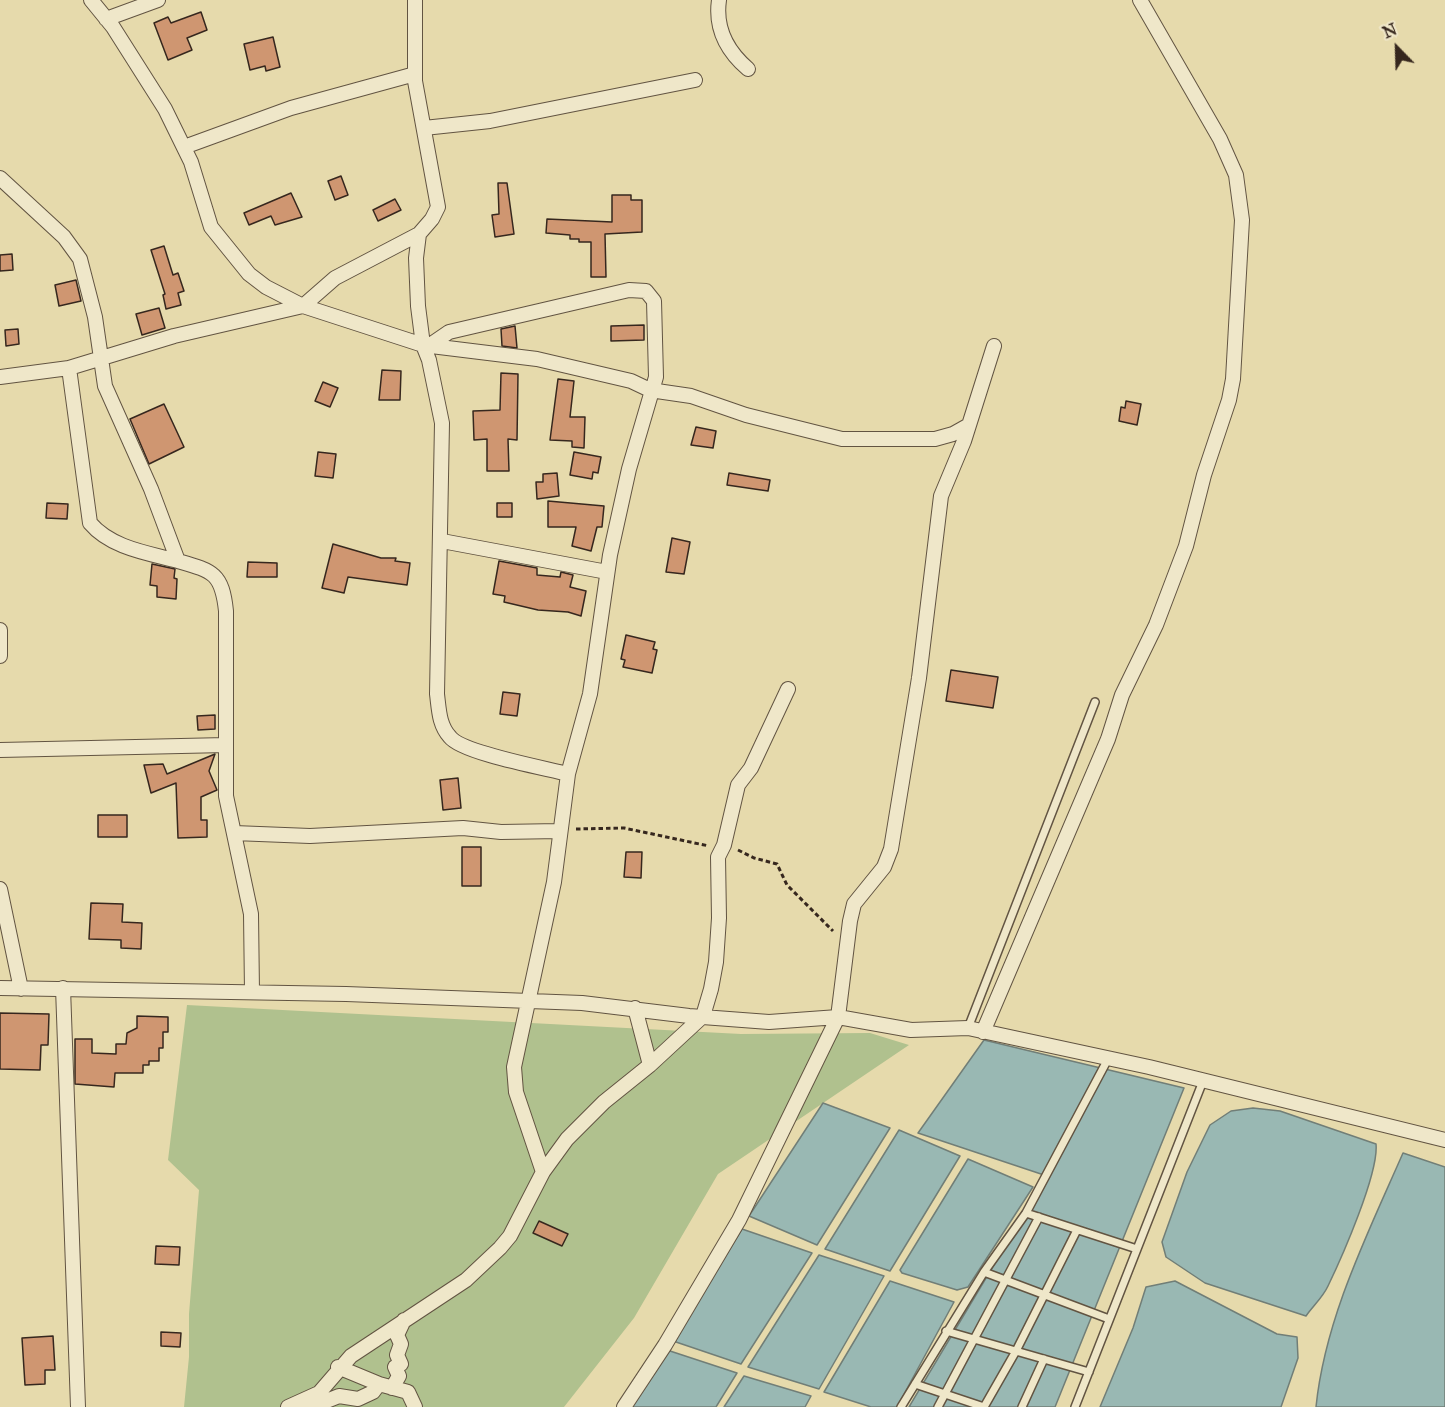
<!DOCTYPE html>
<html>
<head>
<meta charset="utf-8">
<style>
	body { margin:0 }
	#map { position:relative; width:1445px; height:1407px; overflow:hidden; background:#e6daac; font-family:"IM FELL Great Primer",serif }
	canvas { display:block }
	.north { position:absolute; left:1367px; top:18px; width:60px; height:60px; -webkit-text-stroke:4px #efe7c9; paint-order:stroke; rotate:337deg; font-size:16px; font-weight:700; line-height:24px; text-align:center; color:#36271e }
	.north::after { content:''; display:block; margin:auto; width:21px; height:27px; background:#36271e; clip-path:polygon(50% 0,100% 100%,50% 72%,0 100%) }
</style>
</head>
<body>
<div id="map">
<canvas width="1445" height="1407"></canvas>
<div class="north">N</div>
</div>
<script>
const ctx = document.querySelector('canvas').getContext('2d');
ctx.lineJoin = 'round';
function fillPath(path, color) { ctx.fillStyle = color; ctx.fill(path, 'evenodd'); }
function strokePath(path, color, width, dash) { ctx.strokeStyle = color; ctx.lineWidth = width; ctx.lineCap = dash ? 'butt' : 'round'; ctx.setLineDash(dash || []); ctx.stroke(path); }
fillPath(new Path2D(`
	M187 1005 741 1034 870 1033 909 1045 718 1174 634 1318 564 1407H184L189 1357V1314L199 1190 168 1160Z`), '#b0c18e');
const water = new Path2D(`
	M984 1040 1184 1088 1055 1407H909L1047 1176 918 1133Z
	M823 1103 890 1128 817 1245 749 1216Z
	M1253 1108 1280 1111 1376 1144C1379 1173 1342 1257 1328 1286 1323 1297 1313 1306 1306 1316L1205 1283 1166 1257 1162 1242 1187 1172 1210 1125 1231 1111Z
	M899 1130 960 1156 890 1271 825 1249Z
	M1403 1153 1445 1167V1407H1316C1325 1318 1368 1233 1403 1153Z
	M968 1159 1033 1187 968 1287 957 1290 902 1273 900 1270Z
	M742 1229 812 1253 741 1364 673 1341Z
	M819 1255 884 1276 819 1389 748 1367Z
	M890 1281 954 1302 897 1407H871L824 1392Z
	M1175 1281 1277 1334 1297 1337 1298 1358 1281 1407H1100L1133 1328 1146 1287Z
	M667 1350 737 1373 716 1407H631Z
	M744 1376 811 1396 805 1407H724Z`);
fillPath(water, '#99b8b3');
strokePath(water, '#717e77', 1.5);
const building = new Path2D(`
	M201 12 207 30 187 38 192 50 168 60 154 23 168 17 171 23Z
	M273 37 280 67 266 71 265 66 250 70 244 44Z
	M341 176 348 195 335 200 328 181Z
	M498 183H507L514 234 495 237 492 215 499 214Z
	M291 193 302 217 275 225 271 216 249 225 244 213Z
	M612 195H631V200H642V232L605 234 606 277H591V242H579V239H570V235L546 233 547 219 612 222Z
	M395 199 401 210 378 221 373 210Z
	M164 246 173 275 178 273 184 291 178 293 181 305 166 309 163 295 165 294 151 250Z
	M12 254 13 270 0 271V255Z
	M76 280 81 301 59 306 55 285Z
	M159 308 165 328 142 335 136 314Z
	M644 325V340L611 341V326Z
	M515 326 517 348 502 346 501 329Z
	M18 329 19 344 6 346 5 330Z
	M382 370 401 371 400 400H379Z
	M501 373 518 374 517 440 508 439 509 471H487V439L474 440 473 411 500 410Z
	M558 379 574 381 570 417H585L584 448 572 447V441L550 440Z
	M323 382 338 388 330 407 315 401Z
	M1126 401 1141 404 1137 425 1119 421 1121 407 1125 408Z
	M164 404 184 447 149 464 130 419Z
	M696 427 716 431 713 448 691 445Z
	M318 452 336 454 333 478 315 476Z
	M574 452 601 457 598 473 593 472 592 479 570 475Z
	M557 473 559 496 537 499 536 482H543V474Z
	M729 473 770 480 768 491 727 485Z
	M548 501 604 506 602 527H597L591 551 572 546 576 527H548Z
	M47 503 68 504 67 519 46 518Z
	M497 503H512V517H497Z
	M672 538 690 542 684 574 666 572Z
	M333 544 381 558H396L395 561 410 563 407 585 348 577 344 593 322 588Z
	M499 561 537 568V575L560 577 561 572 573 575 570 587 586 591 581 616 568 612 538 610 504 602 505 596 493 594Z
	M248 562 277 563V577H247Z
	M152 564 175 569 174 578 177 579 176 599 157 597V586L150 585Z
	M626 635 655 642 653 649 657 650 652 673 623 667 625 660 621 659Z
	M951 670 998 677 993 708 946 701Z
	M503 692 520 694 517 716 500 714Z
	M215 715V729L198 730 197 716Z
	M215 754 209 771 217 790 201 797V820H207V837L178 838 176 783 151 793 144 765 163 764 167 774Z
	M458 778 461 808 443 810 440 780Z
	M98 815H127V837H98Z
	M462 847H481V886H462Z
	M626 852H642L641 878 624 877Z
	M91 903 123 904 122 922 142 923 141 949 121 948V940L89 939Z
	M0 1013 49 1014 48 1045H41L40 1070 0 1069Z
	M137 1016 168 1017V1032H163V1048H159V1061H149V1065H143V1073H115L114 1087 75 1084V1039H92V1053L116 1054V1044H126L127 1033 137 1028Z
	M539 1221 568 1234 562 1246 533 1233Z
	M156 1246 180 1247 179 1265 155 1264Z
	M161 1332 181 1333 180 1347 161 1346Z
	M53 1336 55 1370H45V1384L25 1385 22 1338Z`);
fillPath(building, '#cf9671');
strokePath(building, '#36271e', 1.5);
const lane = new Path2D(`
	M968 1028 1095 702
	M1026 1213 1137 1249
	M984 1272 1109 1319
	M946 1331 1089 1372
	M915 1384 984 1407 1016 1351 1077 1230
	M901 1407 984 1272 1026 1213 1108 1059
	M938 1407 1039 1217
	M1022 1407 1044 1359
	M1075 1407 1203 1081`);
const street = new Path2D(`
	M91 0 113 27 165 109 191 162 211 227 249 274 266 287 303 306 423 345 537 359 631 381 650 390 691 396 746 415 842 439H935L953 434 969 425
	M719 0C715 28 727 51 748 69
	M106 19 158 0
	M424 128 490 121 695 80
	M184 147 291 108 415 74
	M0 178 64 237 80 259 95 317 105 386 151 489 178 561C213 571 222 573 226 611V796L251 914 252 992
	M419 234 416 258 418 306 423 345 429 360 442 423 437 694C439 710 439 725 450 737 462 753 545 768 568 774
	M430 345 449 332 629 290 646 291 654 301 656 377 629 469 610 555 590 694 568 774 554 882 514 1067 516 1092 543 1172
	M69 368 90 523C111 548 148 553 178 561
	M0 377 69 368 174 336 303 306 335 278 419 234 432 219 438 207 415 81V0
	M442 541 607 572
	M0 630V656
	M0 750 226 745
	M234 833 310 836 463 828 501 832 559 831
	M0 889 21 989
	M0 988 346 994 582 1003 689 1016 769 1022 838 1017 911 1030 968 1028 1149 1067 1445 1140
	M63 988 78 1407
	M983 1032 1108 739 1122 695 1156 625 1186 546 1204 475 1229 400 1233 379 1242 220 1236 175 1220 139 1140 0
	M650 1065 703 1016 711 989 716 962 719 918 718 857 724 845 738 785 751 768 788 689
	M338 1367 379 1384
	M392 1388 399 1376 395 1367 401 1364 397 1355 401 1344 397 1335 404 1320
	M303 1403 324 1402 339 1396 358 1399 373 1392 379 1384 408 1392 415 1407
	M288 1407 319 1393 351 1356 466 1280 500 1248 510 1236 543 1172 567 1139 604 1102 650 1065 635 1008
	M624 1407 665 1345 739 1220 838 1017 850 921 854 904 884 867 891 849 919 678 941 496 964 441 994 346`);
strokePath(lane, '#625442', 10);
strokePath(street, '#625442', 16);
strokePath(new Path2D(`
	M576 829 624 828 709 846
	M738 850 754 858 777 864 787 885 833 931`), '#36271e', 3, [4.5, 3]);
strokePath(lane, '#efe7c9', 7);
strokePath(street, '#efe7c9', 14);
</script>
</body>
</html>
